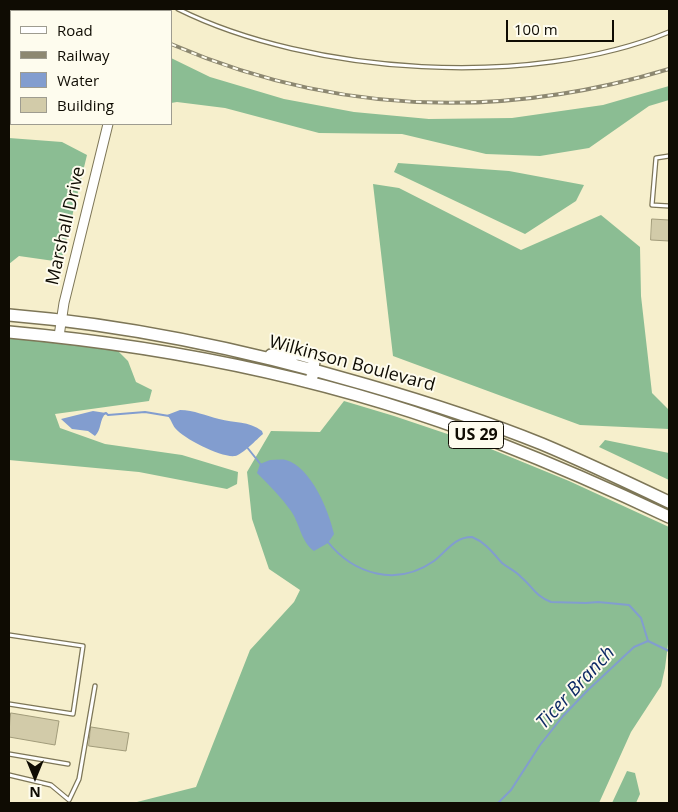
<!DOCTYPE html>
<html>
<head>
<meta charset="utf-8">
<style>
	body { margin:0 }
	#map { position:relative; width:678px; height:812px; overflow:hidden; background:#f6efcc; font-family:"Open Sans",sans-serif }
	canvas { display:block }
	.frame { position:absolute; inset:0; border:10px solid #0f0c03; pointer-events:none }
	.legend { position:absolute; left:10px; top:10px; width:162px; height:115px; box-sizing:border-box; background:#fefcee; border:1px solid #9e9c90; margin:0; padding:6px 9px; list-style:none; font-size:15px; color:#0f0c03 }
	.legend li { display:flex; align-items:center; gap:10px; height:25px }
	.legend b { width:25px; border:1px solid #9e9c90 }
	.north { position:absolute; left:10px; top:752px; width:50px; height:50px; -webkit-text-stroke:4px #fefcee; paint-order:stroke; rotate:180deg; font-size:14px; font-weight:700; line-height:20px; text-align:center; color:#0f0c03 }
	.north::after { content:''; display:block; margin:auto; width:18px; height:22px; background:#0f0c03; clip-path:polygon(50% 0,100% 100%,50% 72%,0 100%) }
	.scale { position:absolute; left:506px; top:20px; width:108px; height:22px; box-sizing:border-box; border:2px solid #0f0c03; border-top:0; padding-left:6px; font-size:15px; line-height:18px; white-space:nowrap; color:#0f0c03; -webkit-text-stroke:4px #fefcee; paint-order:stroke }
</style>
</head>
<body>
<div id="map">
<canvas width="678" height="812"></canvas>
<div class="frame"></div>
<ul class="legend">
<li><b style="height:6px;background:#fff"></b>Road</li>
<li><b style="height:6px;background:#8d8871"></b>Railway</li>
<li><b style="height:14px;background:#829dcf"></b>Water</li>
<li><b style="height:14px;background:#d2cba9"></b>Building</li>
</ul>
<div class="north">N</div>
<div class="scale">100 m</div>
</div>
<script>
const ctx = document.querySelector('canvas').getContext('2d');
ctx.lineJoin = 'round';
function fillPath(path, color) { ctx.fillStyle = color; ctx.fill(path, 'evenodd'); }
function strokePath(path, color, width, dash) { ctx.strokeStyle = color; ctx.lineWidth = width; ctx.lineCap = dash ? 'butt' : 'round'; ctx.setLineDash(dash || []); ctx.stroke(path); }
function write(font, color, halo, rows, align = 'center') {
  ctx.font = font + ' "Open Sans",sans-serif'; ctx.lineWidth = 4; ctx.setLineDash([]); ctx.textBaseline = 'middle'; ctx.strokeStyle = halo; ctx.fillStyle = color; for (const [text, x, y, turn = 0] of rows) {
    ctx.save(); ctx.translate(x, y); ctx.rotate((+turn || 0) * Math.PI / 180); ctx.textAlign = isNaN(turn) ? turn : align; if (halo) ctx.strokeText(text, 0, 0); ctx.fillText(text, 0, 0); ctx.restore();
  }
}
fillPath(new Path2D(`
	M9 9H73L77 11H11V54L9 51Z
	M171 58 210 77 284 99 354 112 429 119 512 118 603 105 669 86V100L649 106 589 148 540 156 486 154 402 134 319 133 225 108 177 102 171 103Z
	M9 64 11 67V124H43L9 125Z
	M9 138 62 142 87 155 61 262 19 256 9 264Z
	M398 163 509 171 584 185 576 201 525 234 394 172Z
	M373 184 399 188 521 250 601 215 640 247 641 296 652 393 669 410V429L580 425 393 356Z
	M9 338 117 350 128 361 136 382 152 390 149 401 55 414 60 428 105 444 182 455 238 472 237 484 227 489 139 472 9 460Z
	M344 401 394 416 486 447 569 481 669 527V636L665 668 661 686 631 732 599 803H133L196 787 250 650 294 602 300 590 269 569 252 519 247 472 271 431 320 432Z
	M605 440 669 453V480L599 447Z
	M627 771 635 773 640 794 636 803H612Z`), '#8bbd93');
fillPath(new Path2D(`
	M180 410C194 410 206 416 219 419 234 423 249 421 262 431L263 434C257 439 242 455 235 456 222 458 184 439 175 428 172 424 171 419 167 415Z
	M93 411 106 413C99 420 102 429 95 436L88 431 72 429 61 419Z
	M270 460C275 460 281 459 286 460 311 467 329 511 334 534L328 543 314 551C301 542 300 524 291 511 281 497 269 485 257 473L260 464Z`), '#829dcf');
strokePath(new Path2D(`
	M104 414 106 413 108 415 145 412 169 416
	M246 446 262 466
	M327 541C354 575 397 587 434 561 447 551 454 537 472 537 485 542 493 553 502 563 508 568 516 571 521 577 533 587 535 596 551 602L586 603 598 602 629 605 641 618 648 641
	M498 803 511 790 540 745 563 716 588 690 634 647 648 641 669 651`), '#829dcf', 2);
const building = new Path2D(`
	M652 219 669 220V241L651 240Z
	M11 713 59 721 55 745 9 737Z
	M91 727 129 733 126 751 89 746Z`);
fillPath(building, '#d2cba9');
strokePath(building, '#a19b7a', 1);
const service = new Path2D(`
	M178 9C311 75 531 89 669 32
	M669 156 656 158 652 205 669 206
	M9 635 83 646 73 714 9 704
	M9 754 68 764
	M9 775 51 785 69 800 79 779 95 686`);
const tertiary = new Path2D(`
	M159 11 160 9
	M59 336 64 303 108 124`);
const primary = new Path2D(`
	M9 315C130 325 251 351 367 385 426 402 485 421 542 444 585 462 627 482 669 502
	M9 332C174 347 341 381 496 442 555 465 612 490 669 517
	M271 355 298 354 312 358 314 361 312 377`);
strokePath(service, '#7d7657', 5.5);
strokePath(tertiary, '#7d7657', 11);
strokePath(primary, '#7d7657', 14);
strokePath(service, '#fff', 3);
strokePath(tertiary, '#fff', 9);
strokePath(primary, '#fff', 11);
const rail = new Path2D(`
	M102 9 106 11
	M171 44C333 114 501 120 669 69`);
strokePath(rail, '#8d8871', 4);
strokePath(rail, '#fefcee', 2, [5.5]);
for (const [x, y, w] of [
	[476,435,55]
]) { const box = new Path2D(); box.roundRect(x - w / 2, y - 13.5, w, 27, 4); ctx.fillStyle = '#fefcee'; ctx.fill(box); strokePath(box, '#0f0c03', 1); }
write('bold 16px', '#0f0c03', null, [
	["US 29",476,435]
]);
write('18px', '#0f0c03', '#fefcee', [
	["Marshall Drive",66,226,-77],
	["Wilkinson Boulevard",352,364,15]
]);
write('italic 19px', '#0e2a66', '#fefcee', [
	["Ticer Branch",576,688,-47]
]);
</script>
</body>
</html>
